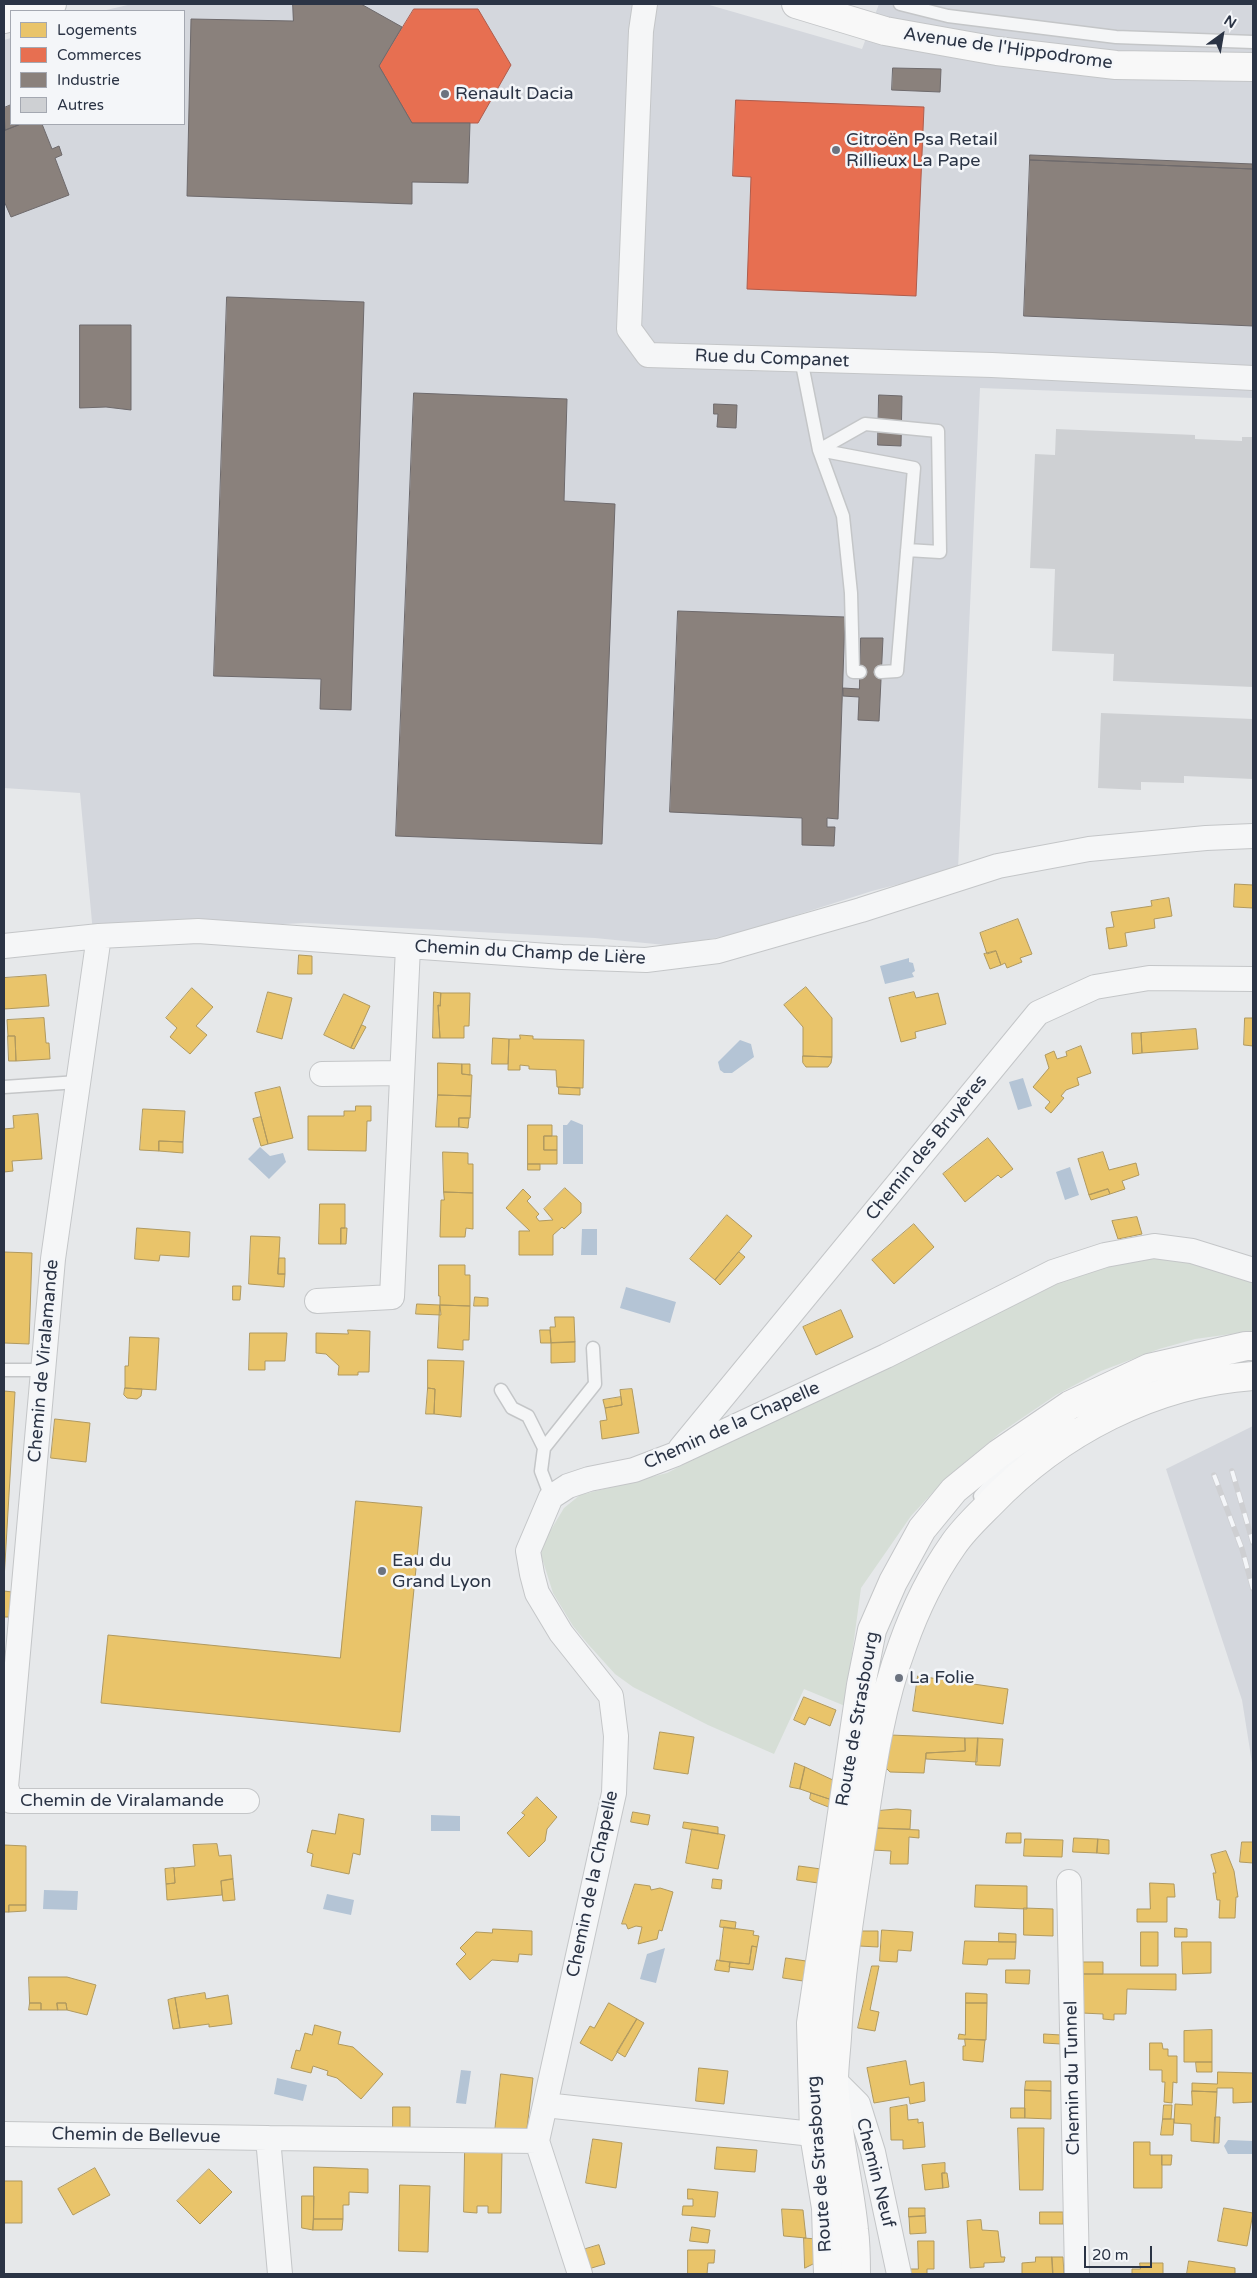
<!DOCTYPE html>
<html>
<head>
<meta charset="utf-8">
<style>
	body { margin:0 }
	#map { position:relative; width:1257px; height:2278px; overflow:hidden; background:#e6e8ea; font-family:"Varela Round",sans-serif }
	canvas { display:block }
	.frame { position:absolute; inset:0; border:5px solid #2b3445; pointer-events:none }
	.legend { position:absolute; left:10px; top:10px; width:175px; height:115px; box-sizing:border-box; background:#f4f6f9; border:1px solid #a4a8b1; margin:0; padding:6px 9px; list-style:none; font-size:15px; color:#2b3445 }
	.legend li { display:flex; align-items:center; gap:10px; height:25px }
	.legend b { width:25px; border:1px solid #a4a8b1 }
	.north { position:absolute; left:1197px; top:10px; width:50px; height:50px; -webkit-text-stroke:4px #f4f6f9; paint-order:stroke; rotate:32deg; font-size:14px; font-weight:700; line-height:20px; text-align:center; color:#2b3445 }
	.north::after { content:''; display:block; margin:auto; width:18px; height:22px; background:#2b3445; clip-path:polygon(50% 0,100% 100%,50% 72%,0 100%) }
	.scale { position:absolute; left:1084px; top:2246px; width:68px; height:22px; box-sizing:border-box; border:2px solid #2b3445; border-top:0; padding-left:6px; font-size:15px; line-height:18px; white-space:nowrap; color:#2b3445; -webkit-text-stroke:4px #f4f6f9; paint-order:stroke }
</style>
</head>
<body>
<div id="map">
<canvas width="1257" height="2278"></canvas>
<div class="frame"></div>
<ul class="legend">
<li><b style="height:14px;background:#e9c46a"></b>Logements</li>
<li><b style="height:14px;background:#e76f51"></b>Commerces</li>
<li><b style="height:14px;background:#8a817c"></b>Industrie</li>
<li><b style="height:14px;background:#ced0d3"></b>Autres</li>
</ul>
<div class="north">N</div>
<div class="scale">20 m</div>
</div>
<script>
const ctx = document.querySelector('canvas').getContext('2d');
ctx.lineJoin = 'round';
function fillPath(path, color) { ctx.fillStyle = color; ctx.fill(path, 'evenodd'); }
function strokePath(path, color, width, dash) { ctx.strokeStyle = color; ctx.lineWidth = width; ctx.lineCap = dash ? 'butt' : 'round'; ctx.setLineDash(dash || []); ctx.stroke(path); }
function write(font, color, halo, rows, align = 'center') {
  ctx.font = font + ' "Varela Round",sans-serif'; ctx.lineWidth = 5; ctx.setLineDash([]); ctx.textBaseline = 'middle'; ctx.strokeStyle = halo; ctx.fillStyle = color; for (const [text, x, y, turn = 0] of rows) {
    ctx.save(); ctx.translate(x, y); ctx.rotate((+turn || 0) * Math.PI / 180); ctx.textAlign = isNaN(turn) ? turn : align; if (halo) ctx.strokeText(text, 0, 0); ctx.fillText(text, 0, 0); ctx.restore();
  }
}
fillPath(new Path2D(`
	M132 4H706L862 49 879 4H1253V398L980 388 958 869 872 891 740 933 675 946 595 938 305 923 93 933 80 793 4 788V40L11 38V124H184V11H102Z
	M1253 1426V1769L1242 1700 1166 1469Z`), '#d4d7dd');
fillPath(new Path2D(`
	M1155 1255 1179 1258 1253 1278V1331L1195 1339 1159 1349 1101 1371 1056 1395 1000 1433 946 1478 911 1516 861 1588 845 1706 804 1689 774 1754 708 1725 633 1687 615 1674 587 1643 573 1626 553 1593 541 1555 543 1543 564 1508 580 1495 667 1473 718 1447 873 1375 1077 1274Z`), '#d6ded6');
fillPath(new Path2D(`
	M909 958V962L913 963 915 971 912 973 914 977 885 984 880 966Z
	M740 1040 751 1044 754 1057 732 1073H724L720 1070 718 1062Z
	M1023 1078 1032 1106 1018 1110 1009 1082Z
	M571 1120 583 1125V1164H563V1125H567Z
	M260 1147 270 1156 283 1153 286 1162 269 1179 248 1159Z
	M1070 1167 1079 1195 1065 1200 1056 1172Z
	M582 1229H597V1255H581Z
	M626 1287 676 1302 670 1323 620 1308Z
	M431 1815 460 1816V1831H431Z
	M44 1890 78 1891 77 1910 43 1909Z
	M327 1894 354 1900 351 1915 323 1909Z
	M665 1948 656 1983 640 1979 647 1954Z
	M461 2070 471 2071 466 2104 456 2103Z
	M277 2078 307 2085 303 2101 274 2094Z
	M1228 2140 1253 2141V2154H1228L1224 2146Z`), '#b4c4d5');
const homes = new Path2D(`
	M1235 884 1253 885V908L1234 907Z
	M1169 898 1172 916 1154 919 1155 928 1125 933 1127 946 1109 949 1106 928 1114 927 1111 912 1152 906 1151 901Z
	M1018 919 1032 954 1020 958 1022 962 1007 968 1005 963 1001 965 996 951 987 954 980 933Z
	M996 951 1001 965 990 969 984 954Z
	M299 955 312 956V974H298Z
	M46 975 49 1006 4 1009V978Z
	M806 987 832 1018V1057L803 1056V1027L784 1005Z
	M192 988 213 1007 196 1026 207 1035 190 1054 170 1037 177 1028 166 1018Z
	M268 992 292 998 282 1039 257 1032Z
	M434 992 441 993 440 1006 438 1005 440 1038H433Z
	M914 992 916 998 938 993 946 1024 915 1032 916 1038 901 1042 889 998Z
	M441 993H470L469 1026H464V1038H440L438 1005 440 1006Z
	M344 994 370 1006 351 1048 324 1035Z
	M44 1018 46 1043H49L50 1059 16 1061 15 1036H8L7 1020Z
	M1245 1018H1253V1046L1244 1045Z
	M362 1025 366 1027 354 1049 351 1048Z
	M1196 1029 1198 1049 1142 1053 1141 1033Z
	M1132 1033H1141L1142 1053 1133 1054Z
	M520 1035 533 1036V1039L584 1040 583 1088 557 1087 556 1070 529 1069V1066L520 1065V1070H508L509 1039H520Z
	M8 1036H15L16 1061H9Z
	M493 1038 509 1039 508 1064H492Z
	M1081 1046 1091 1073 1077 1078 1079 1085 1066 1090 1061 1096 1064 1098 1051 1113 1045 1108 1050 1102 1033 1087 1049 1068 1045 1055 1054 1051 1057 1059 1067 1056 1066 1052Z
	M803 1056 832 1057 831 1063 828 1067H806L803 1063Z
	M438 1063 462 1064V1074L472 1075 471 1096 438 1095Z
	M462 1064H470V1075L462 1074Z
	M280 1087 293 1138 268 1144 255 1093Z
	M559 1087 580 1088V1095L559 1094Z
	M438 1095 471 1096 470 1118H459V1127H436Z
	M356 1106H371V1121H367L366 1151 308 1150V1116H344V1111H355Z
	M143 1109 185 1111 183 1142 159 1141V1151L140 1150Z
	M38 1114 42 1159 12 1161 13 1171 4 1172V1129L14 1128 13 1116Z
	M261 1117 268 1144 261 1146 253 1119Z
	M459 1118H469L468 1128 459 1127Z
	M528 1125H552V1136H544V1150H557V1164H528Z
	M544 1136H557V1150H544Z
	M988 1138 1013 1169 1001 1178 998 1175 965 1202 943 1174Z
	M159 1141 183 1142V1153L159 1151Z
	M443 1152 468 1153V1164H473V1193L444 1192Z
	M1103 1152 1109 1170 1136 1163 1139 1175 1122 1181 1125 1189 1110 1194 1108 1189 1089 1195 1078 1159Z
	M528 1164H540V1170H528Z
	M565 1188 581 1203V1213L564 1229 562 1227 553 1235V1255H519V1231H530L506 1208 523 1189 531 1197 527 1201 539 1214 536 1217 539 1221 553 1220 544 1209Z
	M1108 1189 1110 1194 1091 1200 1089 1195Z
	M444 1192 473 1193V1229L466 1228 465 1237H440L441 1200H444Z
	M320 1204H345V1228H341V1244H319Z
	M727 1215 752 1236 715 1280 690 1259Z
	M1137 1217 1142 1234 1118 1239 1112 1221Z
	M914 1224 934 1247 894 1284 872 1260Z
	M137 1228 190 1232 189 1257 160 1255 159 1261 135 1259Z
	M341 1228H347L346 1244H341Z
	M251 1236 280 1237 278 1274H285L284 1287 249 1284Z
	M4 1252 32 1253 29 1344 4 1343Z
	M739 1252 745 1257 720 1285 715 1280Z
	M279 1258H285V1274H278Z
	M439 1265H465V1275H470V1306L440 1305V1296H439Z
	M233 1286H241L240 1300H233Z
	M475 1297 488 1298V1306H474Z
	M417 1304 440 1305 441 1315 416 1314Z
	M440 1305 470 1306 469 1340H463V1350L438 1348Z
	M841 1310 853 1337 816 1355 803 1327Z
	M555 1317H574L575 1342 551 1343 550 1327H555Z
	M348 1330 370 1331 369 1372H358V1375H338L339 1366 326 1354 316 1353V1333L348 1334Z
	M540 1330H550L551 1343H541Z
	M250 1333H287L285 1361H265V1370H249Z
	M130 1337 159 1338 156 1390 125 1388V1366H128Z
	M575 1342V1362L551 1363V1343Z
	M428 1360 464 1361 461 1417 434 1414 435 1389 428 1388Z
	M125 1388 142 1389 141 1396 137 1399 127 1398 124 1395Z
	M428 1388 435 1389 434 1414H426Z
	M632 1389 639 1433 602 1439 600 1421 607 1420 605 1408 622 1405 620 1390Z
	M4 1391 15 1392 4 1580Z
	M621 1397 622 1405 605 1408 603 1400Z
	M55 1419 90 1423 86 1462 51 1458Z
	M356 1501 422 1507 400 1732 101 1703 108 1635 340 1658Z
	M4 1591 12 1592 10 1617H4Z
	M918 1676 1008 1689 1003 1724 913 1711Z
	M804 1697 836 1710 830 1726 809 1717 805 1725 794 1720Z
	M660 1732 694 1737 688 1774 654 1769Z
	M890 1735 965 1738V1751L926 1753 924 1773 890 1772 885 1767Z
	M965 1738H978L977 1762 926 1759V1753L965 1751Z
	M978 1738 1003 1739 1000 1766 976 1765Z
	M795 1763 805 1767 800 1789 790 1787Z
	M805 1767 835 1781 832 1800 800 1789Z
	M811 1793 832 1800 831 1808 813 1801 810 1799Z
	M537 1797 557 1817 547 1829 545 1841 529 1857 507 1833 525 1815 522 1813Z
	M897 1809 911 1810 910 1829 875 1828 878 1811Z
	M633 1812 650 1815 648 1825 631 1822Z
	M339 1814 364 1819 360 1855 353 1853 349 1874 311 1866 313 1854 307 1852 312 1830 335 1834Z
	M684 1822 718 1827V1834L683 1828Z
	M875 1828 919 1830V1838L909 1837 908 1864H890L891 1851 872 1850Z
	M692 1829 725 1835 718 1869 686 1863Z
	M1007 1833H1021V1843H1006Z
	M1074 1838 1098 1839 1097 1853 1073 1852Z
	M1025 1839 1063 1840 1062 1857 1024 1856Z
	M1098 1839 1109 1840V1854L1097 1853Z
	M1242 1842H1253V1863L1240 1862Z
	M217 1844 219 1856 231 1855 233 1879 221 1881 222 1895 167 1900 166 1884 175 1883 174 1868 195 1866 193 1845Z
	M4 1845 26 1846V1905H9V1912H4Z
	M1226 1851 1234 1871 1238 1897H1236L1235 1918H1219L1220 1900H1217L1213 1873H1216L1211 1855Z
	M799 1866 821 1869 818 1883 797 1880Z
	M174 1868 175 1883 166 1884 165 1869Z
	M233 1879 235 1900 223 1901 221 1881Z
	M713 1879 722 1880 721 1889 712 1888Z
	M1150 1883 1174 1884 1175 1897H1167V1922H1137V1909H1150Z
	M635 1884 650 1886 651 1890 660 1888 673 1892 662 1931 659 1930 657 1939 638 1944 642 1927 636 1926 628 1929 626 1924H622Z
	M976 1885 1027 1886V1909L975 1907Z
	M9 1905H26V1911L9 1912Z
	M1024 1908 1053 1909V1936L1024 1935Z
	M721 1920 736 1922 735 1929 720 1927Z
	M724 1927 754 1931 753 1935 759 1936 757 1947 752 1946 749 1964 720 1961Z
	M1175 1928 1187 1929V1937H1175Z
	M493 1929 532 1931V1955L519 1954 518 1962 492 1960 470 1980 456 1964 466 1954 460 1948 476 1932 492 1933Z
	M882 1930 913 1932 911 1951 898 1950 897 1962 880 1961Z
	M859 1931H878V1947L859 1946Z
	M1141 1932H1158V1966H1141Z
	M999 1933 1016 1934V1942H999Z
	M965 1941 1016 1942 1015 1959H988L987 1965 963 1964Z
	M1182 1942H1211V1973L1183 1974Z
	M752 1946 757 1947 753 1970 729 1967 730 1962 749 1964Z
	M786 1958 806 1961 803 1981 783 1978Z
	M717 1960 730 1962 729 1972 715 1970Z
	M1081 1962H1103V1974H1081Z
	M872 1966H879L870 2010 879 2012 875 2031 858 2028Z
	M1006 1970H1030L1029 1984 1006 1983Z
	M1081 1974H1176V1990L1127 1989 1126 2014H1114V2020L1103 2019V2014L1082 2013Z
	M29 1977H67L96 1985 87 2015 67 2010 66 2003H57L58 2010H41V2003H30Z
	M205 1993 206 1999 228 1995 232 2024 209 2027V2024L180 2028 175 1998Z
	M966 1993 987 1994V2003H966Z
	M175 1998 180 2028 173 2029 168 2000Z
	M30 2003H41V2010H29Z
	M57 2003H66L67 2010H58Z
	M609 2003 637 2019 612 2061 580 2043 590 2026 594 2028Z
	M966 2003H987L986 2040 958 2039 959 2034 965 2035Z
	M637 2019 644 2023 625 2057 617 2052Z
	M315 2025 341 2032 338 2044 353 2047 383 2074 361 2099 337 2078 327 2075 328 2071 313 2066 311 2073 291 2068 296 2050 300 2051 305 2033 312 2035Z
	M1212 2030V2062H1184V2031Z
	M1044 2034 1061 2035V2044L1044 2043Z
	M965 2039 985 2040 983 2062 963 2060V2046H965Z
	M1150 2043H1162L1163 2049H1168V2056H1177V2083L1173 2082 1172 2103 1164 2102 1165 2082H1162V2070H1150Z
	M906 2061 910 2085 924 2082 925 2101 910 2104 909 2097 874 2103 867 2068Z
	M1196 2062H1212V2072H1197Z
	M699 2068 728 2071 724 2104 696 2101Z
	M1218 2072 1253 2073V2102L1233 2103V2088H1217V2092L1192 2091V2083L1217 2084Z
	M501 2074 533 2078 527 2128 522 2133 495 2132Z
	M1026 2081H1051V2091L1025 2090Z
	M1025 2090 1051 2091V2119L1025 2118Z
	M1192 2091 1217 2092 1214 2143 1191 2141V2124L1174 2123 1175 2104 1192 2105Z
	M907 2105 908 2120 918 2119V2123L923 2122 925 2147 903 2149V2140H891L890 2108Z
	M1164 2105H1172L1171 2119H1163Z
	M393 2107H410V2130H393Z
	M1011 2108H1025V2118H1011Z
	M1215 2117H1220L1219 2143H1214Z
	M1163 2119H1174L1173 2135H1161Z
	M1018 2128H1044L1043 2190H1020Z
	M593 2139 622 2143 616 2188 586 2183Z
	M1134 2142H1150V2155H1162V2188H1134Z
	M717 2147 757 2150 755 2172 715 2169Z
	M465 2151 502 2152 501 2213H488V2206H477V2213L464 2212Z
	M1162 2155H1172L1171 2165H1162Z
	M945 2163V2173H942L943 2188 925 2190 922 2165Z
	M314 2167 368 2169V2193L349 2192V2205H343V2219H314Z
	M95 2168 110 2195 73 2215 58 2189Z
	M209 2169 232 2192 200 2224 177 2201Z
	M942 2173H947L949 2187 943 2188Z
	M4 2181H22V2223H4Z
	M400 2185 430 2186 428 2252 399 2251Z
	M688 2189 718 2192 715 2217 682 2215 683 2206H693V2199H688Z
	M302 2196H314L313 2230 302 2228Z
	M909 2208H925V2216L909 2217Z
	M1224 2208 1253 2213 1247 2246 1218 2241Z
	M782 2209 803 2210 806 2238 784 2236Z
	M1040 2212H1063V2224H1040Z
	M925 2216 926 2233 910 2234 909 2217Z
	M314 2219H343L342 2230H313Z
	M981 2220 982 2230 998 2231 1001 2257H1005L1004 2262 984 2263V2267L970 2268 967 2221Z
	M692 2227 710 2230 708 2243 690 2241Z
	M804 2238 816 2239 817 2262 805 2268Z
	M918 2241H934V2269H927V2274H907V2269H918Z
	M599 2245 605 2264 585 2270 579 2251Z
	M688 2250H715L714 2263H708L707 2274H688Z
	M1036 2257H1052L1053 2274H1022V2263L1035 2262Z
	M1052 2257H1063L1064 2274H1053Z
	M1189 2261 1235 2268V2274H1187Z
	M1140 2263H1163V2274H1132V2269H1140Z`);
fillPath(homes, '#e9c46a');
strokePath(homes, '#b0995f', 1);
const shops = new Path2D(`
	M414 9H478L511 65 478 123H412L379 66Z
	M736 100 924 107 916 296 747 289 751 177 733 176Z`);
fillPath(shops, '#e76f51');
strokePath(shops, '#af5d4d', 1);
const industry = new Path2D(`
	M293 4H361L402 27 379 66 412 123H470L468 183 412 182V204L187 196 191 19 293 21Z
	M893 68 941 69 940 92 892 90Z
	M11 105V124H21L5 130 4 108Z
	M21 124H42L52 149 59 146 62 155 55 158 69 195 11 217 4 201V126L5 130Z
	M1030 155 1253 164V169L1030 160Z
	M1030 160 1253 169V326L1024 316Z
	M227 297 364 302 351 710 320 709 321 679 214 676Z
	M80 325H131V410L106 407 80 408Z
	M414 393 567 399 564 501 615 504 602 844 396 836Z
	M879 395 902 396 901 446 878 445Z
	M714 404 737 405 736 428 717 427 718 414H714Z
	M678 611 845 617 838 819 827 818V827H835L834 846 802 845V818L670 812Z
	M861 638H883L879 721 858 720 859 697 843 696V688L859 689Z`);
fillPath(industry, '#8a817c');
strokePath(industry, '#6e6a6c', 1);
fillPath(new Path2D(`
	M1056 429 1195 435V439L1242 441V437H1253V687L1113 681 1114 654 1052 651 1055 569 1030 568 1035 454 1055 455Z
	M1101 713 1253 719V779L1184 776V783L1141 782V790L1098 788Z`), '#ced0d3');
const service = new Path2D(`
	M900 4 948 16 1116 37 1253 42
	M801 359 819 450 843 516 851 593 853 672H860
	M819 450 914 468 897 671 881 672
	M819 450 865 424 938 431 940 552 907 550
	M4 1087 78 1082
	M4 1370H43
	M501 1390 512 1408 528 1416 544 1448 541 1471 551 1497
	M1135 1390 1162 1379 1178 1376
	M544 1448 595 1384 593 1348
	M980 1496 1008 1465 1051 1434
	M839 2226 844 2271`);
const minor = new Path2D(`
	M645 4 641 31 629 329 648 355 992 365 1253 378
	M99 936 53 1259 6 1787 11 1801H247
	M4 946 99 936 198 931 562 957 646 960 718 951 861 910 998 866 1089 849 1206 838 1253 836
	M322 1074 402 1073
	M317 1301 392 1297 408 947
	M680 1449 1038 1013 1095 987 1149 978 1253 979
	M1069 1882 1077 2274
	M834 2080 858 2104 873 2152 899 2274
	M545 2105 831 2136
	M4 2134 268 2138
	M537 2141 580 2274
	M280 2274 268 2138 537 2141 614 1793 616 1736 611 1696 561 1633 537 1593 532 1574 528 1551 551 1497 568 1486 589 1479 634 1470 676 1454 886 1356 1053 1272 1105 1255 1154 1246 1192 1251 1253 1270`);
const secondary = new Path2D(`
	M796 4 885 31 997 51 1116 65 1253 67
	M29 11 52 4
	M4 19 11 17
	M828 2274 826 2208 814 2134 811 2023 861 1685 872 1630 893 1582 922 1529 954 1490 998 1454 1070 1405 1149 1368 1246 1346H1253
	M856 2274C856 2260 856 2245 854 2230 849 2180 836 2132 834 2081 834 2067 836 2052 837 2037 840 1978 849 1919 858 1861 869 1788 877 1713 903 1644 915 1610 932 1575 953 1545 963 1530 977 1517 990 1504 1059 1432 1153 1383 1253 1376`);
strokePath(service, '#c4c6c8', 15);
strokePath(minor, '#c4c6c8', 26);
strokePath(secondary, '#c4c6c8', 30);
strokePath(service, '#f5f6f7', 12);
strokePath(minor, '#f5f6f7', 24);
strokePath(secondary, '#f8f8f8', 28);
const rail = new Path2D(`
	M1232 1471 1253 1543
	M1214 1475 1242 1549 1253 1589`);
strokePath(rail, '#cecfd2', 5.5);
strokePath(rail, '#f4f6f9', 4, [11]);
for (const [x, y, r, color] of [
	[445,94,5,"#6c737f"],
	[836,150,5,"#6c737f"],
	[382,1571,5,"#6c737f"],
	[899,1678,5,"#6c737f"]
]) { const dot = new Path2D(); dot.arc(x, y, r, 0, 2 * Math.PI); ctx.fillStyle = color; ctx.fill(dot); strokePath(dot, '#f4f6f9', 2); }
write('18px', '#2b3445', '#f4f6f9', [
	["Avenue de l'Hippodrome",1008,49,8],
	["Rue du Companet",772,359,2],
	["Chemin du Champ de Lière",530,953,3],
	["Chemin des Bruyères",927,1148,-51],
	["Chemin de Viralamande",44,1361,-85],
	["Chemin de la Chapelle",732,1426,-24],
	["Route de Strasbourg",858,1719,-80],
	["Chemin de Viralamande",122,1801],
	["Chemin de la Chapelle",593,1884,-78],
	["Chemin du Tunnel",1073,2078,-91],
	["Chemin de Bellevue",136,2136,1],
	["Route de Strasbourg",820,2164,-94],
	["Chemin Neuf",875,2173,76]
]);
write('18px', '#2b3445', '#f4f6f9', [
	["Renault Dacia",455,94],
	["Citroën Psa Retail",846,140],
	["Rillieux La Pape",846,161],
	["Eau du",392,1561],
	["Grand Lyon",392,1582],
	["La Folie",909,1678]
], 'left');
</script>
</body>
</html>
